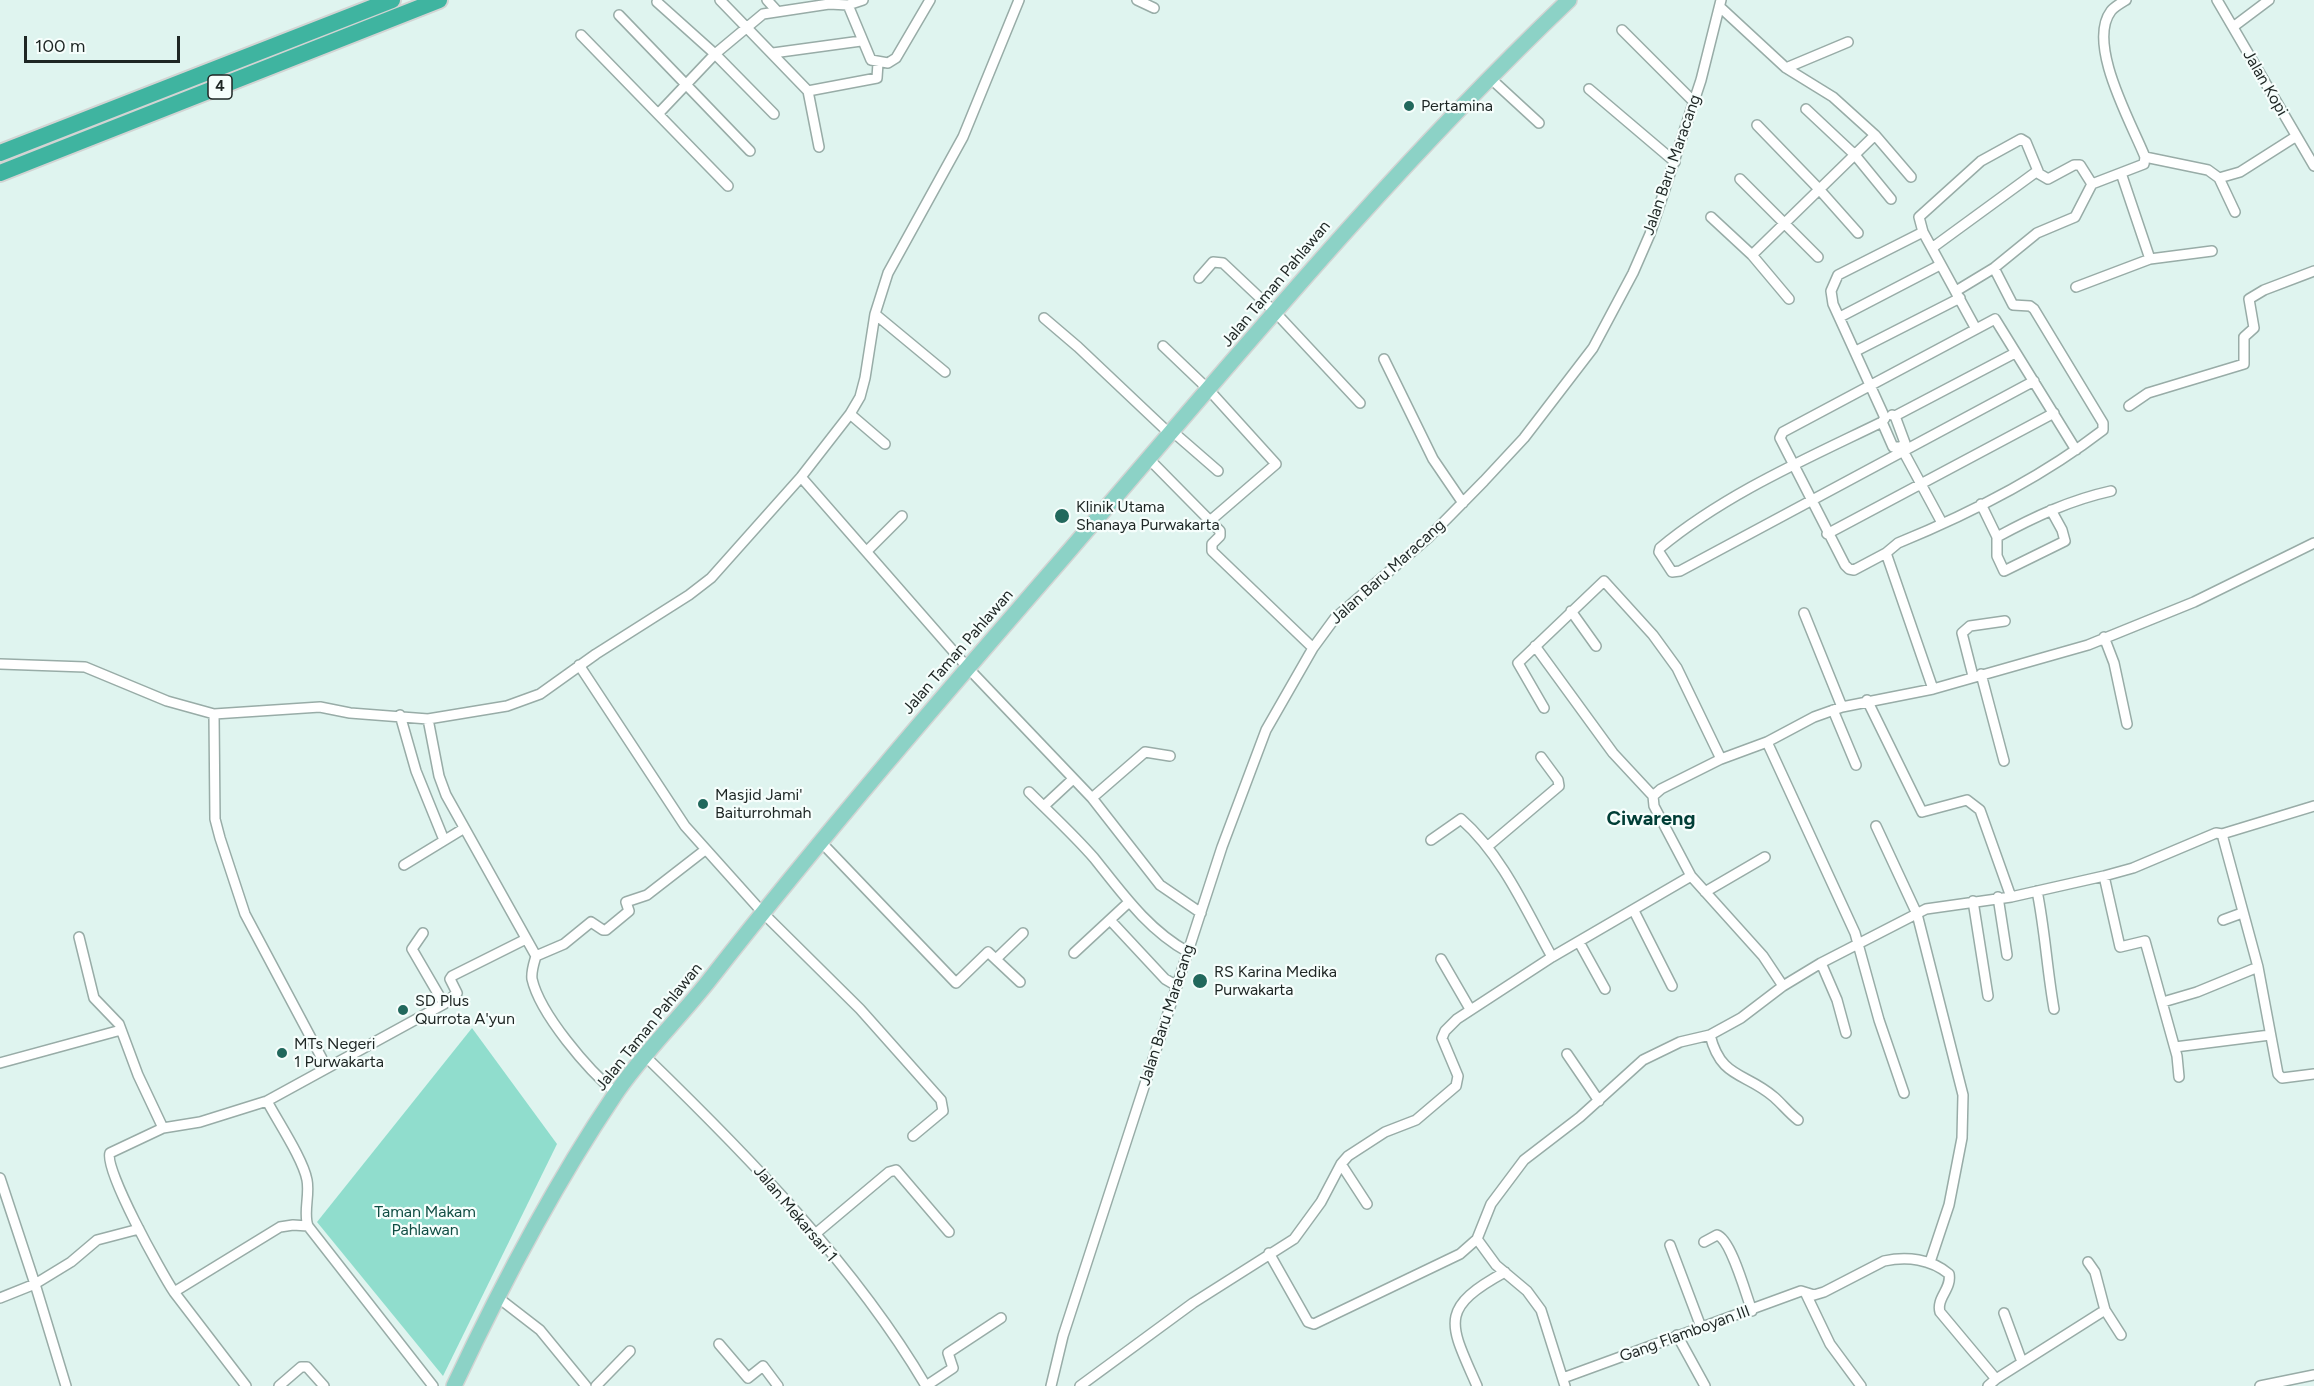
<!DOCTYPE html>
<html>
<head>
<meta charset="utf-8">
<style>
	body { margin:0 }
	#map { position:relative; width:2314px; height:1386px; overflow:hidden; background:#dff4ef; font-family:Figtree,sans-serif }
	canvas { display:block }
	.scale { position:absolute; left:24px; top:36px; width:156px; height:27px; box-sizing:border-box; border:3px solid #1e2624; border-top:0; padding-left:8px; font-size:18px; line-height:21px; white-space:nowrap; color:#1e2624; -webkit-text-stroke:4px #f6fefc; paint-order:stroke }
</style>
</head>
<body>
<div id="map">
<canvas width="2314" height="1386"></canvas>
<div class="scale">100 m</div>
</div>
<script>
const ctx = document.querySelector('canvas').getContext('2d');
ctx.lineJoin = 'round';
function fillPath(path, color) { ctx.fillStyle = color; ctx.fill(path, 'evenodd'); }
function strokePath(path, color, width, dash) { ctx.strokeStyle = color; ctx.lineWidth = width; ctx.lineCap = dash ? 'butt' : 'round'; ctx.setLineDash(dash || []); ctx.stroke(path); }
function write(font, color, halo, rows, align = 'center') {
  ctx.font = font + ' Figtree,sans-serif'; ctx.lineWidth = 4.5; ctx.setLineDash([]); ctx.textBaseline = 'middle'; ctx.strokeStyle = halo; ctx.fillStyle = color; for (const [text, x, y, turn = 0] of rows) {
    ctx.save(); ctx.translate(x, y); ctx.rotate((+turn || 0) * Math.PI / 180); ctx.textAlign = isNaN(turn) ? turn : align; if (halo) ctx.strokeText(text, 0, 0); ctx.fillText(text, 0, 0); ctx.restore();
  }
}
fillPath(new Path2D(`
	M472 1028 557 1144 443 1376 317 1222Z`), '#90ddcd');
const minor = new Path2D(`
	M720 0 808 91 819 147
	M767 0 777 11
	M1137 0 1154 8
	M2217 0 2314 166
	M657 2 715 54 774 114
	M848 5 863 0
	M1720 7 1786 68 1833 97 1875 135 1911 177
	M619 15 750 151
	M2233 27 2269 0
	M1622 30 1694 102
	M581 35 728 186
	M773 53 861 41
	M1786 68 1848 42
	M1489 77 1539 123
	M1589 89 1675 162
	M808 91 877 78 878 63
	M1806 109 1855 155 1891 199
	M659 113 715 54 763 14 829 4 848 5 871 60 888 63 896 58 930 0
	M1757 125 1818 188 1858 233
	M2145 157 2208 170 2219 178 2235 212
	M2121 173 2150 259 2212 251
	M2219 178 2240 172 2295 137
	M1740 179 1818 257
	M1711 217 1752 255 1789 299
	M1932 248 2036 172 2048 179 2074 165H2080L2092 184
	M1752 255 1875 135
	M1994 268 2013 305 2030 306 2034 309 2103 423V430C2042 477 1969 514 1898 543L1886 553 1854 570 1849 569 1845 565 1780 438 1783 432 1995 319 2076 450
	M1199 278 1213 262 1223 263 1276 313 1360 403
	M2076 287 2150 259
	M1956 291 1994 268 2037 233 2075 217 2092 184 2144 164 2145 157C2132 124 2086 44 2111 11 2114 7 2121 3 2126 0
	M875 314 945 372
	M1840 317 1940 265
	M1044 318 1078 347 1170 434
	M1976 329 1923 232 1919 217 1981 161 2021 139 2026 142 2038 171
	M1163 346 1209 390 1276 464 1211 520
	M1856 351 1960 298
	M1384 359 1433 459 1463 503
	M2129 406 2148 393 2244 364V337L2254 328 2249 299 2264 290 2314 271
	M850 414 885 444
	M1892 415 1895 416 1905 443 1901 447
	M1895 416 2015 353
	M1882 422C1806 459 1725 494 1660 548L1659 552 1672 572 1680 571 2034 381
	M1172 431 1218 471
	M1901 447H1893L1882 422 1885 418 1833 304 1831 291 1838 275 1923 232
	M1901 447 1942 523
	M1149 459 1220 531V536L1212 544V551L1313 648
	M801 477 968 668 1092 798 1160 885 1201 913
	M1981 504 1997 537V556L2004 571 2065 541 2062 530 2051 510
	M1827 534 2054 413
	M1997 537C2034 517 2070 500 2111 491
	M867 551 902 516
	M1886 553 1933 689
	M1571 611 1596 646
	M1804 613 1842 707
	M2104 637 2114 663 2127 724
	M1535 646 1613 753 1653 796
	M0 664 85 667 167 701 214 714 320 707 350 713 428 719 507 706 540 694 596 654 689 595 711 578 801 477 850 414 860 397 865 378 875 314 888 273 963 137 1019 0
	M579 665 685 826 763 913 860 1009 941 1100 943 1111 913 1136
	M1981 674 2004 761
	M1973 676 1962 633 1970 626 2005 621
	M1867 700 1922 812 1967 800 1980 810 2011 897
	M1544 708 1518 663 1604 581 1653 635 1677 668 1721 759
	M1833 710 1856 765
	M214 714 215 819 220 838 245 914 327 1068
	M400 715 416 771 444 840
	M428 719 439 776 446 795 536 956C534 963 531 971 532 979 540 1014 588 1070 616 1093
	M1767 742 1855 933 1879 1020 1904 1093
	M1029 792C1051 814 1074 835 1094 858 1122 893 1148 930 1188 952
	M1092 798 1145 752 1170 756
	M1044 806 1073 779
	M1876 826 1917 914 1963 1095 1962 1138 1949 1205 1930 1262
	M2222 834 2258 967 2278 1074 2282 1078 2314 1074
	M1431 840 1461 819C1502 855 1526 910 1552 957
	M820 841 956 983 988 952 1020 982
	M1487 847 1559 786 1558 780 1541 757
	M404 865 463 829
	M1691 876 1763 956 1783 986
	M2104 876 2120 947 2145 941 2177 1056 2179 1077
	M2037 891C2045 930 2047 970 2054 1009
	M1705 892 1765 857
	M1998 897 2007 955
	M1973 901 1988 996
	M1634 911 1672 986
	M1110 920 1165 979 1177 986
	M2223 920 2242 913
	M423 933 412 949 444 1004
	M79 937 94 998 119 1024 138 1075 163 1128 110 1153C103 1168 162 1274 174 1292L280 1227 293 1225 308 1226
	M1579 942 1605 989
	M1074 953 1129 902
	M536 956 564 944 591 922 603 930H606L629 911 626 902 647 895 705 850
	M996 959 1023 933
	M1441 959 1470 1009
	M1821 963 1837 1000 1846 1033
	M2163 1002 2197 992 2258 967
	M1710 1035C1721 1079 1745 1072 1774 1097 1782 1104 1789 1113 1798 1120
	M2175 1047 2270 1035
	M1567 1054 1599 1101
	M646 1057C746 1154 855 1265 926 1386
	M0 1063 121 1030
	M267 1101C278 1122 303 1159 307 1180 310 1195 303 1213 308 1226L433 1386
	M163 1128 200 1122 267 1101 444 1004 457 993 450 979 452 976 526 939
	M1341 1164 1367 1204
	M0 1178 35 1284 71 1262 97 1240 139 1229
	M814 1235 889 1172 896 1170 949 1232
	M1477 1239 1496 1265 1527 1291 1541 1310 1565 1386
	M1704 1242 1717 1235C1731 1239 1746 1295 1752 1311
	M1670 1245 1701 1327
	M1269 1253 1308 1322 1314 1324 1460 1254 1477 1239 1491 1204 1524 1160 1580 1117 1643 1060 1680 1042 1710 1035 1741 1018 1783 986 1821 963 1926 909 2011 897 2104 876 2133 868 2216 833 2222 834 2314 806
	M2088 1262 2095 1272 2105 1310 2121 1335
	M174 1292 246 1386
	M1806 1294 1830 1344 1861 1386
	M496 1296 540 1330 586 1386
	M0 1298 35 1284 66 1386
	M2004 1313 2022 1362
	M1677 1335 1705 1386
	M719 1344 748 1378 763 1366 778 1386
	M1563 1378 1801 1291 1814 1295 1824 1292 1884 1261C1907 1256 1931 1259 1949 1274 1952 1289 1936 1298 1940 1312L1996 1379 1988 1386
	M1996 1379 2105 1310
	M279 1386 301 1367H307L324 1386
	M596 1386 630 1351
	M926 1386 953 1368 948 1353 1001 1318
	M1051 1386 1063 1336 1222 847 1266 730 1313 648 1335 618 1428 538 1484 481 1524 438 1593 348 1633 273 1650 234 1701 80 1721 0
	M1080 1386 1193 1303 1294 1239 1321 1202 1341 1164 1348 1156 1385 1132 1416 1120 1456 1086 1458 1076 1442 1038 1445 1031 1457 1019 1552 957 1691 876 1654 806 1653 796 1661 789 1721 759 1767 742 1814 717 1842 707 1933 689 2088 645 2194 602 2314 543
	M1477 1386C1450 1324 1437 1309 1505 1272
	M2260 1386 2314 1375`);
const primary = new Path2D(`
	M454 1386C501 1286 552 1188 614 1096 642 1054 680 1018 711 978 824 834 943 696 1063 558 1227 368 1387 173 1569 0`);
const motorway = new Path2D(`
	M0 153 392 0
	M0 173 439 0`);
strokePath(minor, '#98aca7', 12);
strokePath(primary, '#d2d4d3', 18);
strokePath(motorway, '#d2d4d3', 20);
strokePath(minor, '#fff', 9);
strokePath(primary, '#8cd2c6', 15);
strokePath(motorway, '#3fb4a0', 16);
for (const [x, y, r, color] of [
	[1409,106,6,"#21685c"],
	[1062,516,8,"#21685c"],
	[703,804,6,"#21685c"],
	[1200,981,8,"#21685c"],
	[403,1010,6,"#21685c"],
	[282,1053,6,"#21685c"]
]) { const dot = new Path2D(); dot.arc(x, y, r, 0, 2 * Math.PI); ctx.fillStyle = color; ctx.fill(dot); strokePath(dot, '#f6fefc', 2); }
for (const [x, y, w] of [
	[220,87,24]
]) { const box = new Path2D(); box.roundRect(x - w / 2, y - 12, w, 24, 4.5); ctx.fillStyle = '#f6fefc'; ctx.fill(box); strokePath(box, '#1e2624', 1.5); }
write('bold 15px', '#1e2624', null, [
	["4",220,87]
]);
write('16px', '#1e2624', '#f6fefc', [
	["Jalan Kopi",2265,83,60],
	["Jalan Baru Maracang",1672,165,-71],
	["Jalan Taman Pahlawan",1276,284,-50],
	["Jalan Baru Maracang",1388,572,-42],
	["Jalan Taman Pahlawan",958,652,-49],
	["Jalan Baru Maracang",1167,1015,-72],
	["Jalan Taman Pahlawan",649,1027,-51],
	["Jalan Mekarsari 1",795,1214,50],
	["Gang Flamboyan III",1685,1334,-20]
]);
write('16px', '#1e2624', '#f6fefc', [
	["Pertamina",1421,106],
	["Klinik Utama",1076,507],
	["Shanaya Purwakarta",1076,525],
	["Masjid Jami'",715,795],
	["Baiturrohmah",715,813],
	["RS Karina Medika",1214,972],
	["Purwakarta",1214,990],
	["SD Plus",415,1001],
	["Qurrota A'yun",415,1019],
	["MTs Negeri",294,1044],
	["1 Purwakarta",294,1062]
], 'left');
write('16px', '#114e44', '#f6fefc', [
	["Taman Makam",425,1212],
	["Pahlawan",425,1230]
]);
write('bold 20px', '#003e36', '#f6fefc', [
	["Ciwareng",1651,819]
]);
</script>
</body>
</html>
